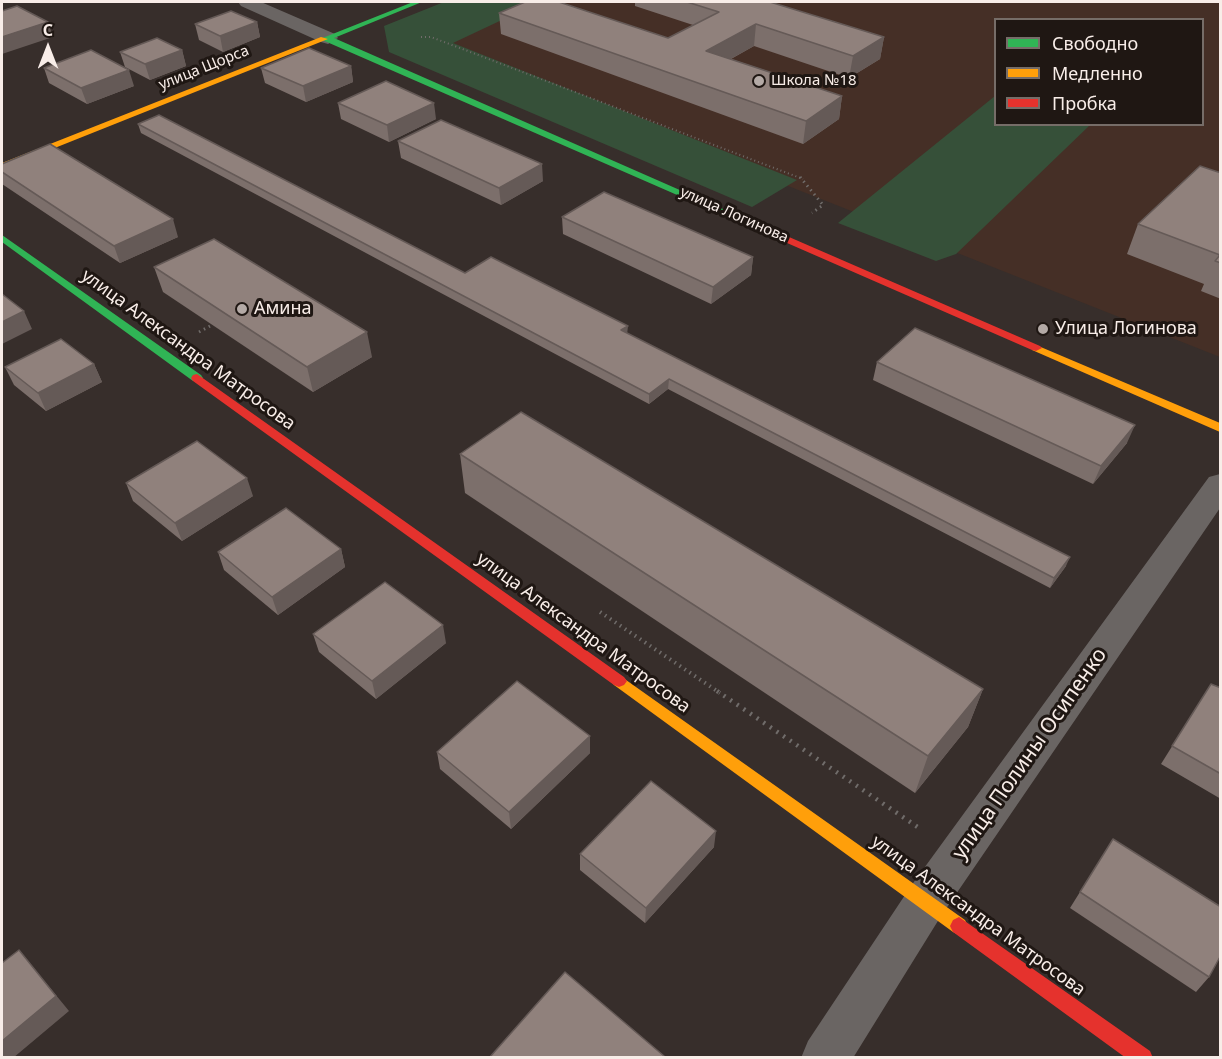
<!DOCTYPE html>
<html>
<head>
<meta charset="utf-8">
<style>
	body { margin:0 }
	#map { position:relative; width:1222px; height:1059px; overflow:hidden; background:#372e2b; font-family:"Noto Sans",sans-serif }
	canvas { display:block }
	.frame { position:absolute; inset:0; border:3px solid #f8ede8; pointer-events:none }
	.legend { position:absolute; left:994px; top:18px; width:210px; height:108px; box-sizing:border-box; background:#1f1713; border:2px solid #766d68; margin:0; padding:8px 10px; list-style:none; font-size:18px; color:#f8ede8 }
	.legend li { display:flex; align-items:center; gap:12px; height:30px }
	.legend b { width:30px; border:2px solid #766d68 }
	.north { position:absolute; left:18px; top:18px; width:60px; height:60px; -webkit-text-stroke:4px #1f1713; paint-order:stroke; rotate:0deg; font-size:16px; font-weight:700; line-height:24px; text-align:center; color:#f8ede8 }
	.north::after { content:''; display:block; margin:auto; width:21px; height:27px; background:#f8ede8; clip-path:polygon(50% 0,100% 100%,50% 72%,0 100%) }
</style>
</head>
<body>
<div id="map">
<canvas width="1222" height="1059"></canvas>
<div class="frame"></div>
<ul class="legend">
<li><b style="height:8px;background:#30b455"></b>Свободно</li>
<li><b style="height:8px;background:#ff9f0a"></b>Медленно</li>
<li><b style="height:8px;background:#e5322d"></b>Пробка</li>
</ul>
<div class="north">С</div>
</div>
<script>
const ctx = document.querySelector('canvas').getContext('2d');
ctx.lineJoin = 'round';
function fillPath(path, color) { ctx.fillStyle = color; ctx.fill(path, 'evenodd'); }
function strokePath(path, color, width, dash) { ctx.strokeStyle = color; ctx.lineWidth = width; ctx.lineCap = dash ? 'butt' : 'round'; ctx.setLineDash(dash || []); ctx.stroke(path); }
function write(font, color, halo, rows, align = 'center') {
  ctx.font = font + ' "Noto Sans",sans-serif'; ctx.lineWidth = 6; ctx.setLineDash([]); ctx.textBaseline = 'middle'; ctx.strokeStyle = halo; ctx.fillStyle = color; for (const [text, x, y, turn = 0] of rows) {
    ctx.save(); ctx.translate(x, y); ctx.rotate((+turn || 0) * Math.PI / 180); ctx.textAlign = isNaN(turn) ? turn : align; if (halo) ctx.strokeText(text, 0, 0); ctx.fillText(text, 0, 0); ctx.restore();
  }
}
fillPath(new Path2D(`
	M494 2H1220V357L412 37ZM996 20H1202V124H996Z`), '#452f26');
fillPath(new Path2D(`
	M444 2H540L453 43 797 180 752 207 389 52 384 26Z
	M995 96 996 124 1090 125 956 254 936 261 838 223Z`), '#365039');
strokePath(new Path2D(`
	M421 37H431L803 179`), '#706c6a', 2, [1, 3]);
strokePath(new Path2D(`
	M800 177 823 205 812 213
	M199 332 212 325`), '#706c6a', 3, [1.5, 4]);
strokePath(new Path2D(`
	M600 612 720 693`), '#706c6a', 4, [1.5, 4.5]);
strokePath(new Path2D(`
	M717 691 922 830`), '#706c6a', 4.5, [2, 6]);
fillPath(new Path2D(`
	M238 2H261L335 34 338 38 328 44 321 42 241 6Z
	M1220 474V508L941 916 853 1058H801L808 1041 911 886 1209 477Z`), '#6a6563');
fillPath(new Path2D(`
	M413 2H422L334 38 748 220 747 222H739L320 39Z
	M2 235 201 375 203 378 201 381H193L2 242Z`), '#30b455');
fillPath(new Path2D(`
	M321 37 328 39 2 169V163Z
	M1036 345 1220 423V432L1032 350V346Z
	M619 675 965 920 968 926 965 932 959 935 953 932 614 685 611 681 614 677Z`), '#ff9f0a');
fillPath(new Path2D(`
	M743 217 1040 346 1042 348 1036 351 1032 350 739 222V218Z
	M197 374 624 677 627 681 624 685 619 687 614 685 193 381 191 378 193 375Z
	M959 917 1150 1051 1153 1058H1126L953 932 950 926 953 920Z`), '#e5322d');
fillPath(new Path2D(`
	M635 2H770L884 37 880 59 849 78 754 46 731 59 842 96 839 119 803 144 501 34 499 13 668 38 693 25 635 6Z
	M257 22 260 37 223 52 199 40 195 24Z
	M182 50 186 66 150 80 125 67 120 52Z
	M351 66 353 82 306 102 265 83 261 68Z
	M44 68 134 86 87 104 49 83Z
	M338 103 436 119 389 142 341 119Z
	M138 124 465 273 627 333 1066 566 1050 588 668 389 649 404 141 133Z
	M398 141 543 181 501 205 401 158Z
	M2 164 178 237 120 263 2 184Z
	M1221 173V299L1201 291 1204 284 1127 254 1138 224Z
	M562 217 753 257 751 275 711 304 563 234Z
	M154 267 372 357 313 392 163 292Z
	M877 362 1127 443 1093 484 873 380Z
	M94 364 102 382 46 411 14 385 5 367Z
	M460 454 983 689 968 727 915 793 465 493Z
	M126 483 253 496 182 541 133 501Z
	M341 549 345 567 278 615 224 570 218 552Z
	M313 634 446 643 376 699 319 652Z
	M1211 684 1221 688V799L1161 764Z
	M590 736V753L511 829 440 769 437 752Z
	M1113 839 1209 977 1196 992 1070 908Z
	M714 847 645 923 580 870V854Z`), '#7c6f6b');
fillPath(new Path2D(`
	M48 22 53 37 2 54V37Z
	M257 22 260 37 223 52 220 36Z
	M756 24 754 46 705 73 706 51Z
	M884 37 880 59 849 78 853 56Z
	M182 50 186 66 150 80 145 64Z
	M351 66 353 82 306 102 303 86Z
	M129 70 134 86 87 104 81 88Z
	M842 96 839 119 803 144 806 121Z
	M434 103 436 119 389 142 387 125Z
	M542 164 543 181 501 205 499 188Z
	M173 219 178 237 120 263 114 246Z
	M753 257 751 275 711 304 713 287Z
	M24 311 32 329 2 344V322Z
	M628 326 627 335 621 330Z
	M367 332 372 357 313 392 307 367Z
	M94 364 102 382 46 411 38 393Z
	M669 379 668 389 649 404V394Z
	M1135 425 1127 443 1093 484 1101 466Z
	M247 478 253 496 182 541 175 523Z
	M341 549 345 567 278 615 272 597Z
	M1070 557 1066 566 1050 588 1054 578Z
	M443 625 446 643 376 699 372 681Z
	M983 689 968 727 915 793 928 756Z
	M590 736V753L511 829 509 812Z
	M716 831 714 847 645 923 646 908Z
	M19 950 69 1011 13 1058H2V1041Z`), '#655a57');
const building = new Path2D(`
	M525 2H559L668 38 719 12 687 2H770L884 37 853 56 756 24 706 51 842 96 806 121 499 13Z
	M17 6 48 22 2 37V11Z
	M231 11 257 22 220 36 195 24Z
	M157 38 182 50 145 64 120 52Z
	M309 48 351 66 303 86 261 68Z
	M91 50 129 70 81 88 44 68Z
	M386 81 434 103 387 125 338 103Z
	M159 115 465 273 491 257 628 326 621 330 1070 557 1054 578 669 379 649 394 138 124Z
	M441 120 542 164 499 188 398 141Z
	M50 144 173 219 114 246 2 172V164Z
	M1200 166 1221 173V263L1215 261 1220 255 1138 224Z
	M604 192 753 257 713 287 562 217Z
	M214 239 367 332 307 367 154 267Z
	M2 294 24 311 2 322Z
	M915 328 1135 425 1101 466 877 362Z
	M61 339 94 364 38 393 5 367Z
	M521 412 983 689 928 756 460 454Z
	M197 441 247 478 175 523 126 483Z
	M286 508 341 549 272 597 218 552Z
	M385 582 443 625 372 681 313 634Z
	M517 681 590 736 509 812 437 752Z
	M1211 684 1221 688V774L1172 746Z
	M651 781 716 831 646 908 580 854Z
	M1113 839 1221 907V955L1209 977 1080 892Z
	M19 950 56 996 2 1041V963Z
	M565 972 664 1056 663 1058H489Z`);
fillPath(building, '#90817c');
strokePath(building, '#655a57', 1.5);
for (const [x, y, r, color] of [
	[759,81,6,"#b4aaa6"],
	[242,309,6,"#b4aaa6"],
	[1043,329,6,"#b4aaa6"]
]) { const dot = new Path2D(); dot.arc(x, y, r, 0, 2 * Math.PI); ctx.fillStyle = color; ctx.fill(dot); strokePath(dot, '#1f1713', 2); }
write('15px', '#f8ede8', '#1f1713', [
	["улица Щорса",204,68,-22],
	["улица Логинова",734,215,24]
]);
write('15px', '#f8ede8', '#1f1713', [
	["Школа №18",771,81]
], 'left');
write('18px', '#f8ede8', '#1f1713', [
	["Амина",254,309],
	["Улица Логинова",1055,329]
], 'left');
write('18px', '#f8ede8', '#1f1713', [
	["улица Александра Матросова",188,350,36],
	["улица Александра Матросова",583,633,36],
	["улица Александра Матросова",978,916,36]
]);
write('21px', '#f8ede8', '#1f1713', [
	["улица Полины Осипенко",1030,754,-55]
]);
</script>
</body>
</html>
